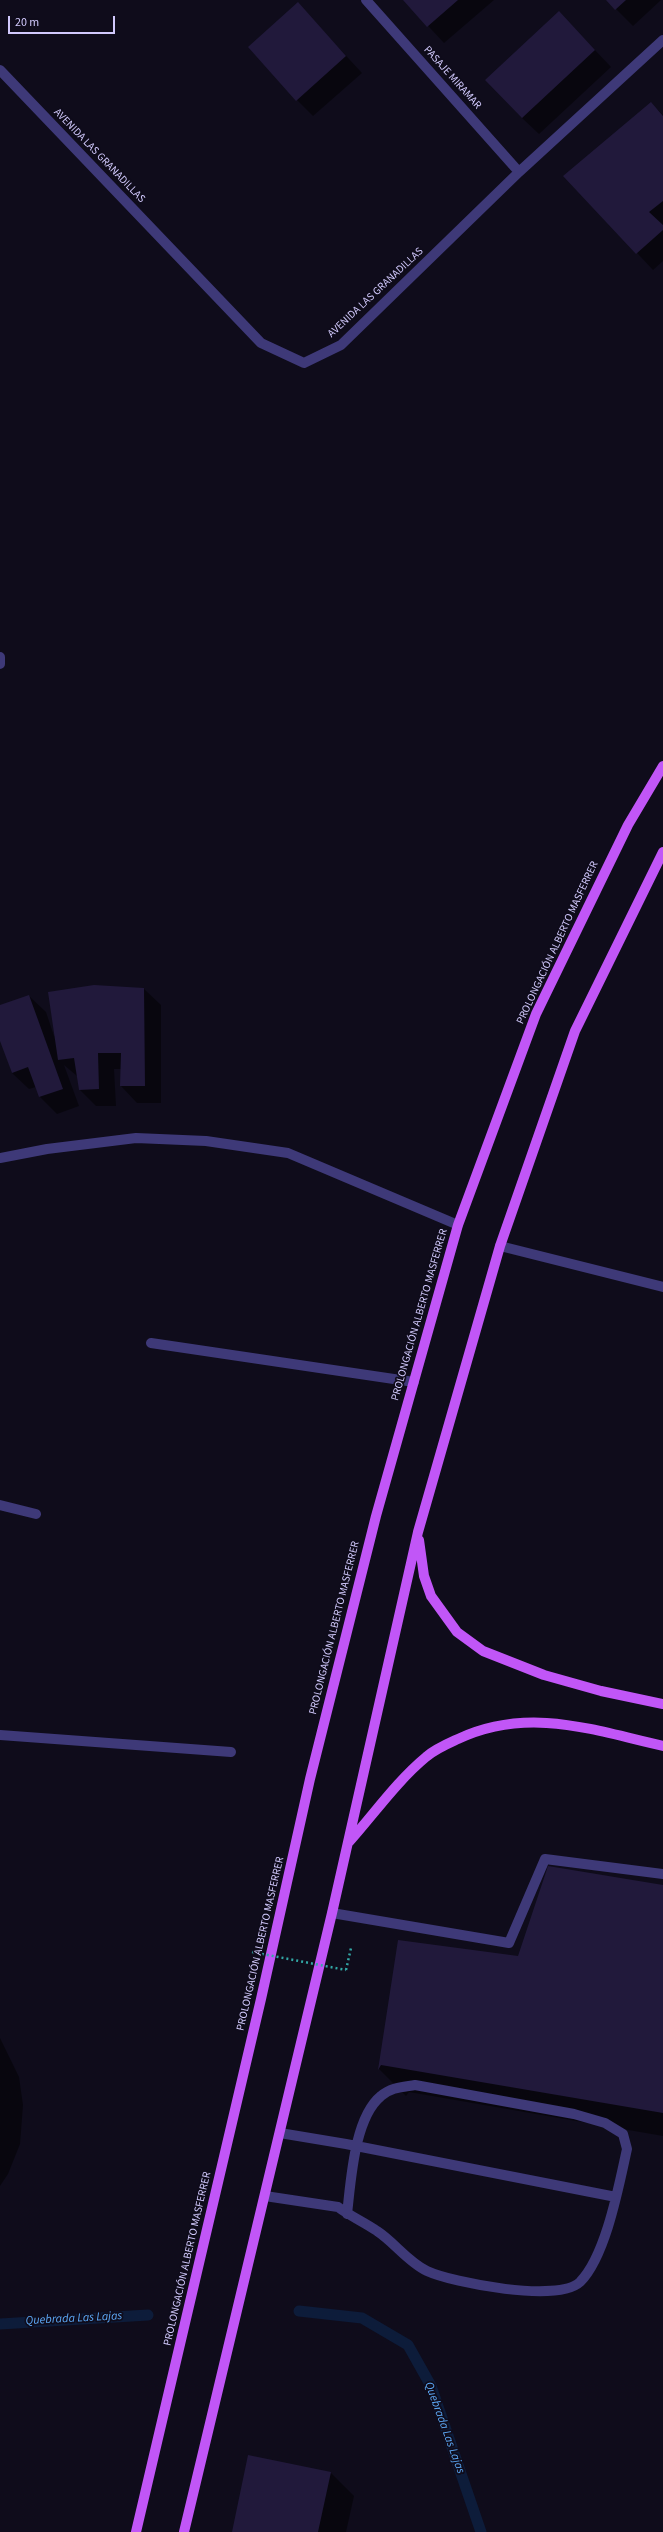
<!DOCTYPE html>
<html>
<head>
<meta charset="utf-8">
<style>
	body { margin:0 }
	#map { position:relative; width:663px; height:2532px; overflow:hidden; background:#0f0c1b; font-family:"Source Sans 3",sans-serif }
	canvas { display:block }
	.scale { position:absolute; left:8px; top:16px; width:107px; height:18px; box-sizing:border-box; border:2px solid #d1c9fc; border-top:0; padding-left:5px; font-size:12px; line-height:14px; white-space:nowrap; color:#d1c9fc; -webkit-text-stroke:3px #0f0c1b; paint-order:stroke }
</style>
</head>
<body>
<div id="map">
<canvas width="663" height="2532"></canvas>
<div class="scale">20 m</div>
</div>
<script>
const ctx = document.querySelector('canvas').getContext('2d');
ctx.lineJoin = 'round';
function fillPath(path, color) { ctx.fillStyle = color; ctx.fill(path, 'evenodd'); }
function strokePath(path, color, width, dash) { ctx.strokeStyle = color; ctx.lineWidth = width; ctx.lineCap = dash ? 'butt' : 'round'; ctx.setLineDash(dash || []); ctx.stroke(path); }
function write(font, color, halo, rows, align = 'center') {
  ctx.font = font + ' "Source Sans 3",sans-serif'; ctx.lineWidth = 3.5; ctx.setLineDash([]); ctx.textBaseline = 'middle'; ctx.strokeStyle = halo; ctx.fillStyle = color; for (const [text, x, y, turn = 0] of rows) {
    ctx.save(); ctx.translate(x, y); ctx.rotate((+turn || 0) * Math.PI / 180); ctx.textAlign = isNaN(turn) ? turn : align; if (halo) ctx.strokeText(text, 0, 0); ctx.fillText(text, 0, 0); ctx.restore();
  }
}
fillPath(new Path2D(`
	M404 0H494L444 43Z
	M607 0H661L633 26Z
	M298 4 362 73 313 116 297 100Z
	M575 29 611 67 539 134 522 118Z
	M651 103 663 115V261L653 270 565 176Z
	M144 989 161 1005V1103H137L121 1086V1069H114L116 1106H96L79 1089 77 1076 64 1065 79 1106 57 1114 40 1097 36 1087 29 1089 12 1073 0 1038V1006L29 996 46 1012 54 1036Z
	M663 1886V2136L409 2092 406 2096 379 2069 399 1941 519 1957Z
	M0 2038 19 2077 23 2105 20 2144 8 2174 0 2186Z
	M331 2473 354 2496 346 2532H233Z`), '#0007');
strokePath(new Path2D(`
	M299 2311 362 2318 408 2345 431 2386 481 2532
	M0 2324 148 2315`), '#0d1c3a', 11);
fillPath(new Path2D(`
	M403 0H458L427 27Z
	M606 0H626L615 10Z
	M298 2 346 56 296 101 248 47Z
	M559 11 595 50 522 118 485 80Z
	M651 102 663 116V201L649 212 663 225V230L636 254 563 176Z
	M94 985 144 988 145 1086H120L121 1053H98L99 1089 79 1090 74 1058 58 1060 48 992Z
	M29 995 63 1089 39 1097 28 1067 12 1073 0 1041V1005Z
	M548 1866 663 1885V2113L381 2065 378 2070 398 1940 518 1956Z
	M248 2455 331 2472 318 2532H232Z`), '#21193b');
strokePath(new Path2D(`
	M346 1970 351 1948`), '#32a7a5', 2.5, [2, 3]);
strokePath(new Path2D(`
	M332 1913 509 1943 545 1859 663 1874
	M280 2133 346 2144 616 2197
	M265 2196 338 2207C350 2216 364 2222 377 2231 394 2242 408 2262 427 2271 453 2283 558 2303 580 2282 606 2256 619 2185 627 2149L623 2134 605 2123 574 2114 415 2085C403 2087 391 2087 381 2096 354 2118 351 2181 347 2214`), '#3e3978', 10);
strokePath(new Path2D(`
	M366 0 519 172
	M0 70 261 343 304 363 341 345 519 172 663 40
	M0 657V664
	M0 1158 47 1149 136 1138 206 1141 288 1153 458 1225
	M500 1246 663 1287
	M151 1343 414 1382
	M0 1505 36 1514
	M0 1735 231 1752`), '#3e3978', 10);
strokePath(new Path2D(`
	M419 1540 424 1576 431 1596 457 1632 483 1651 544 1675 601 1691 663 1704
	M349 1842C374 1814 397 1781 426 1757 435 1749 447 1744 458 1739 528 1706 593 1730 663 1746
	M136 2532 261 1999 310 1779 376 1516 458 1225 536 1014 628 825 663 766
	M184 2532 332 1913 418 1532 500 1246 575 1031 663 852`), '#c156f7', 10);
strokePath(new Path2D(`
	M252 1952 346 1970`), '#32a7a5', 2.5, [2, 3]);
write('11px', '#d1c9fc', '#0f0c1b', [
	["PASAJE MIRAMAR",452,78,48],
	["AVENIDA LAS GRANADILLAS",99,156,46],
	["AVENIDA LAS GRANADILLAS",376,293,-43],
	["PROLONGACIÓN ALBERTO MASFERRER",558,943,-65],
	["PROLONGACIÓN ALBERTO MASFERRER",420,1315,-74],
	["PROLONGACIÓN ALBERTO MASFERRER",335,1628,-76],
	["PROLONGACIÓN ALBERTO MASFERRER",261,1944,-77],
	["PROLONGACIÓN ALBERTO MASFERRER",188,2259,-77]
]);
write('italic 12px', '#5da9f7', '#0f0c1b', [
	["Quebrada Las Lajas",74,2319,-3],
	["Quebrada Las Lajas",444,2428,70]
]);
</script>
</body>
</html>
